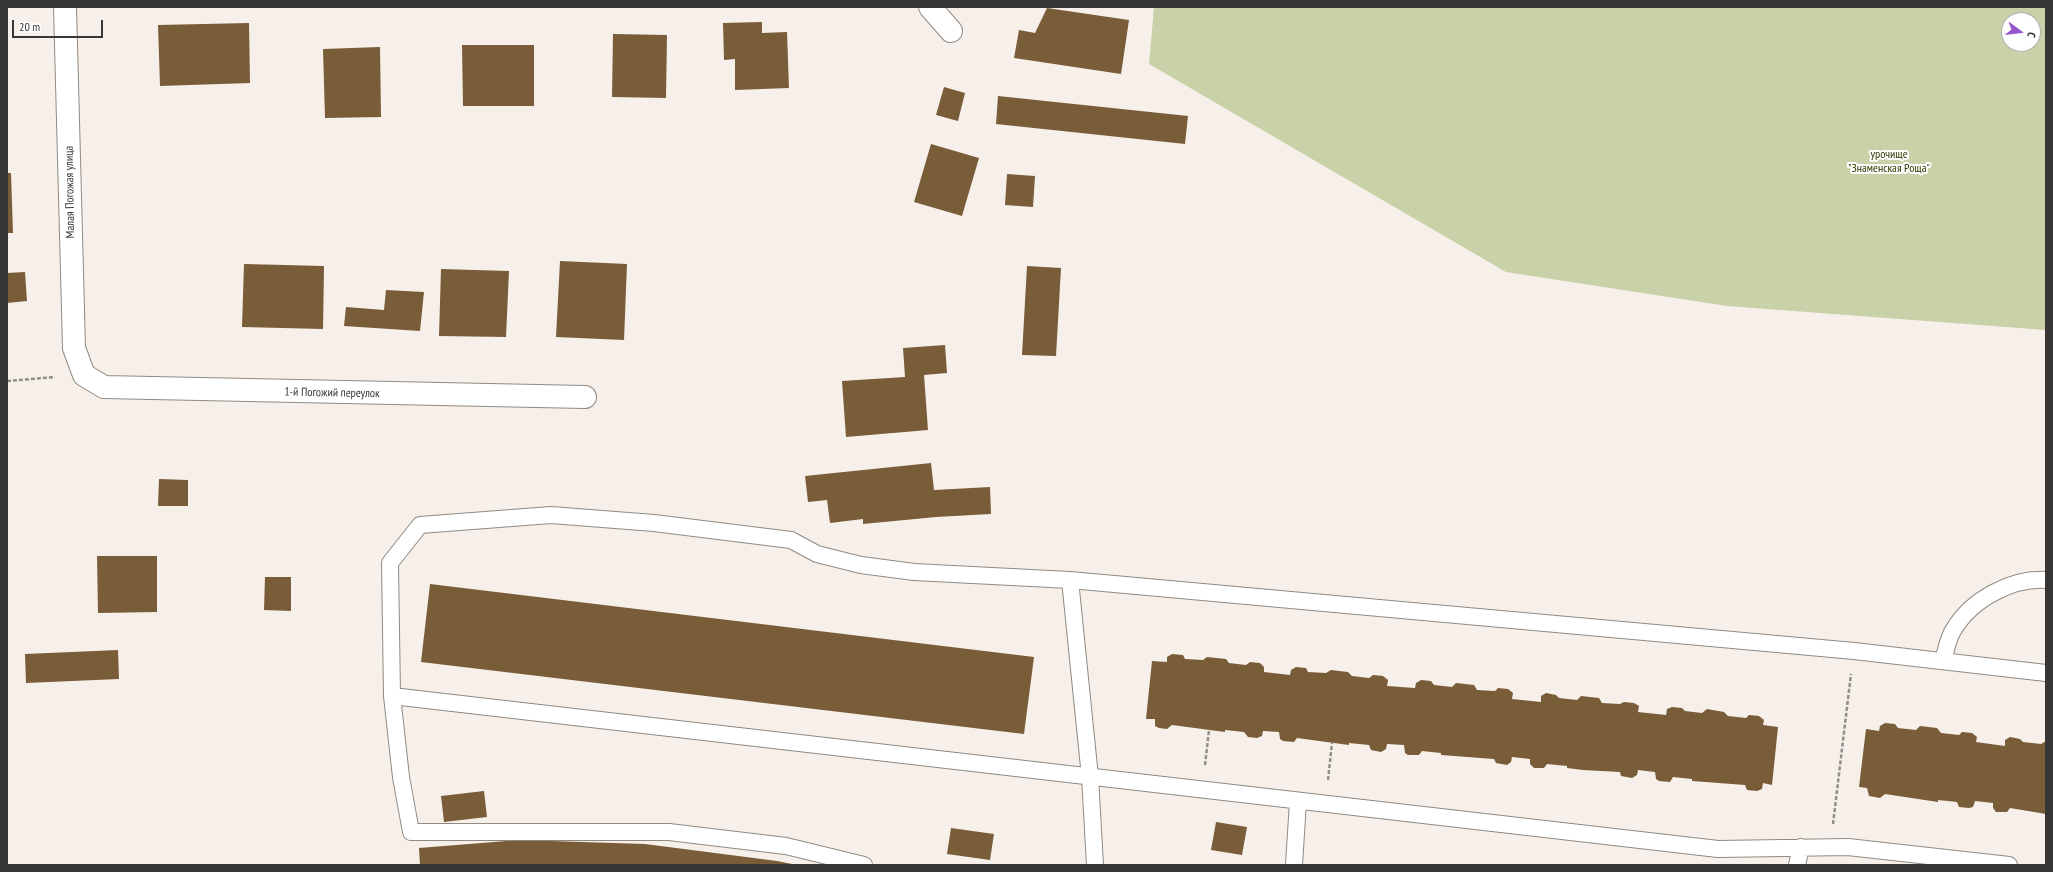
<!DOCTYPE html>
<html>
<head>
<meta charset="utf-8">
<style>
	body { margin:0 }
	#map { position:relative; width:2053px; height:872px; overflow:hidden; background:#f7f0ea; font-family:"PT Sans Narrow",sans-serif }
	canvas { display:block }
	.frame { position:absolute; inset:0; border:8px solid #383634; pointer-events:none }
	.north { position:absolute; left:2001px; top:12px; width:40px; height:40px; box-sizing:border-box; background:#fff; border:1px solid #afafae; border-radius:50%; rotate:105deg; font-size:11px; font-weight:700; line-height:16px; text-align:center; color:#383634 }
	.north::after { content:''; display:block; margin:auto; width:14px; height:18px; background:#9656cc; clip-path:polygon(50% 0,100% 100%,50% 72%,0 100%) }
	.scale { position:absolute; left:12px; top:20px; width:91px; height:18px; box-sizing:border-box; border:2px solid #383634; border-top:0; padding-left:5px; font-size:12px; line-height:14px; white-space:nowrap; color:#383634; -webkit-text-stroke:3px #fff; paint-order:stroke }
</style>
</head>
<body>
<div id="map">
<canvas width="2053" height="872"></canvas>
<div class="frame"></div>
<div class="north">С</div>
<div class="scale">20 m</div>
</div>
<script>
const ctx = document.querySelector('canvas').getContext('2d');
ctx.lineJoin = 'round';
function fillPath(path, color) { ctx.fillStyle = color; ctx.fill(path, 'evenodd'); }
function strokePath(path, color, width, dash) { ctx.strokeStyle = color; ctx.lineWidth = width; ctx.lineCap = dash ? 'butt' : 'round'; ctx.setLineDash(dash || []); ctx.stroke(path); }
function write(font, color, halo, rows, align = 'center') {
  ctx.font = font + ' "PT Sans Narrow",sans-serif'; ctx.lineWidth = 4; ctx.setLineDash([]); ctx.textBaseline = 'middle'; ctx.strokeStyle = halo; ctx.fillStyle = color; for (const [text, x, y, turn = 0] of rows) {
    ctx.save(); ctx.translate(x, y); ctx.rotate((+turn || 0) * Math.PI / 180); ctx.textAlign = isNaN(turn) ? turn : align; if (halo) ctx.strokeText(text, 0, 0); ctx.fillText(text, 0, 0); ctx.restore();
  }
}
fillPath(new Path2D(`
	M1154 7H2046V330L1727 306 1506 272 1149 64ZM2009 20H2033V44H2009Z`), '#c8d1a7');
fillPath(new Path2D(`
	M1047 8 1129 20 1121 74 1014 58 1019 30 1035 33Z
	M762 22V33L787 32 789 88 735 90V59L724 60 723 23Z
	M249 23 250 83 160 86 158 25Z
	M613 34 667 35 666 98 612 97Z
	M462 45H534V106H463Z
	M380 47 381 117 325 118 323 49Z
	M944 87 965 93 958 121 936 115Z
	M998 96 1188 116 1185 144 996 124Z
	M931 144 979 158 962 216 914 202Z
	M7 173H11L13 233H7Z
	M1007 174 1035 176 1033 207 1005 205Z
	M560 261 627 264 624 340 556 337Z
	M244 264 324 266 323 329 242 327Z
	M1027 266 1061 268 1056 356 1022 355Z
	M441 269 509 271 506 337 439 336Z
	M25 272 27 301 7 303V273Z
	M386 290 424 292 420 331 344 326 346 307 384 310Z
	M945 345 947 373 924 375 928 430 846 437 842 381 905 377 903 348Z
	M931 463 934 490 990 487 991 514 936 517 863 524V519L830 523 827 500 808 502 805 476Z
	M159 479 188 480V506H158Z
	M97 556H157V612L98 613Z
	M265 577H291V611L264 610Z
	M430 584 1034 657 1024 734 421 662Z
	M118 650 119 679 26 683 25 654Z
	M1172 654 1183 655 1185 659 1203 660 1207 657 1226 659 1229 663 1246 665 1250 662 1260 663 1264 667V672L1290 675 1291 670 1296 667 1306 668 1308 672 1326 673 1331 670 1348 672 1352 676 1369 678 1373 675 1383 676 1388 680 1387 686 1415 688 1416 683 1421 680 1431 681 1434 685 1452 687 1456 683 1474 685 1477 690 1495 691 1498 688 1508 689 1513 693 1512 699 1541 702V696L1546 693 1556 695 1559 698 1577 700 1581 696 1599 698 1602 703 1620 704 1624 702 1634 703 1639 706 1638 712 1666 715 1667 709 1672 707 1682 708 1685 711 1702 713 1707 709 1724 712 1728 716 1746 718 1749 715 1759 716 1764 720 1763 725 1778 727 1772 785 1763 783 1762 789 1757 791 1747 790 1745 785 1692 781V779L1673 777 1670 782 1659 781 1656 779 1655 772 1638 770 1637 775 1632 778 1621 776 1620 772 1583 770 1567 768V766L1547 764 1544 768H1534L1530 764V759L1512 757 1511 762 1507 765 1496 763 1494 759 1441 755V753L1422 751 1419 755H1408L1405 753 1404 745 1387 744 1386 749 1381 752 1371 750 1369 745 1349 743V745L1297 738 1294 742 1283 741 1280 739 1279 732 1263 731 1262 736 1257 738 1248 737 1244 732 1225 730V732L1172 725 1167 729 1159 728 1155 726V719H1146L1152 661 1167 662V657Z
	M1885 723 1895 724 1898 728 1916 730 1920 726 1937 728 1941 733 1959 735 1962 732 1972 733 1977 737 1976 742 2005 746V740L2010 737 2020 739 2023 742 2041 744 2046 741V814L2010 808 2007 812H1996L1993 808V803L1975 801 1973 807 1969 808 1959 807 1957 802 1938 800V802L1885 794 1880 798 1869 796 1867 788 1859 787 1866 729 1879 731 1880 726Z
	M484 791 487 817 444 822 441 796Z
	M1216 822 1247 827 1242 855 1211 850Z
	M951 828 994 834 990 860 947 854Z
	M519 840 645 844 777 861 792 864 420 865 419 848Z`), '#795c38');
const service = new Path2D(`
	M1070 580 1090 777 1095 865
	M1943 661C1946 651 1948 637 1954 629 1972 599 2012 578 2046 580
	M392 696 390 563 420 525 551 515 654 523 791 540 817 554 861 565 914 572 1070 580 1854 651 2046 673
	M864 865 786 846 669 832H411L401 777 392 696 1718 849 1848 847 2009 865
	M1294 865 1298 801
	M1797 865 1801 847`);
const minor = new Path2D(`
	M65 7 74 348 84 375 104 387 585 397
	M930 7 951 31`);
strokePath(service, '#908a84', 18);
strokePath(minor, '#908a84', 24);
strokePath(new Path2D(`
	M7 381 55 377
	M1205 765 1209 730
	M1328 780 1332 743
	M1833 824 1851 674`), '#918d89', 2.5, [4, 2]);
strokePath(service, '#fff', 16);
strokePath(minor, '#fff', 22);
write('12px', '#313800', '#fff', [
	["урочище",1889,155],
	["\"Знаменская Роща\"",1889,169]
]);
write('12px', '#383634', '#fff', [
	["Малая Погожая улица",70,192,-91],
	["1-й Погожий переулок",332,393,1]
]);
</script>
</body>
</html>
